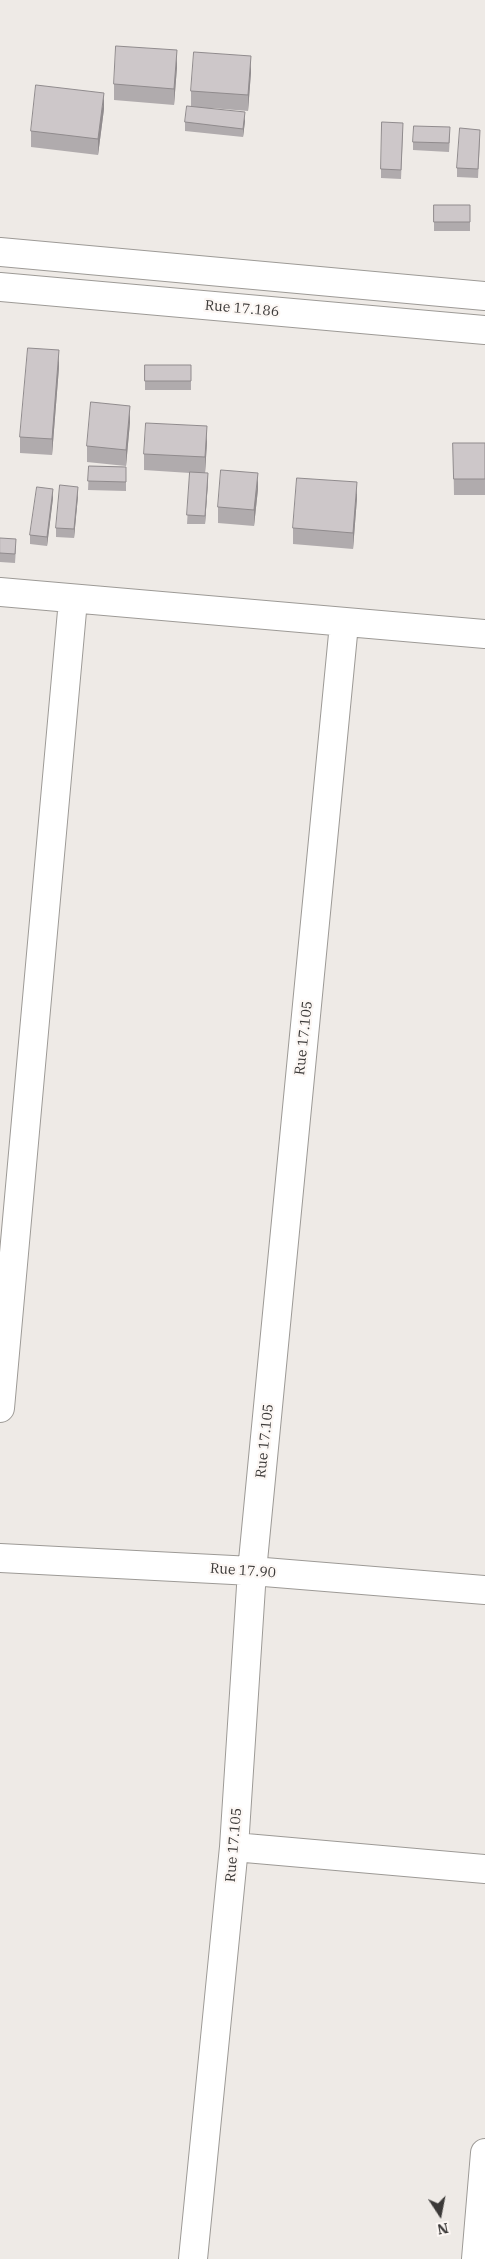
<!DOCTYPE html>
<html>
<head>
<meta charset="utf-8">
<style>
	body { margin:0 }
	#map { position:relative; width:485px; height:2259px; overflow:hidden; background:#eeeae6; font-family:"IBM Plex Serif",serif }
	canvas { display:block }
	.north { position:absolute; left:415px; top:2189px; width:50px; height:50px; -webkit-text-stroke:4px #fcf7f4; paint-order:stroke; rotate:169deg; font-size:14px; font-weight:700; line-height:20px; text-align:center; color:#3b3938 }
	.north::after { content:''; display:block; margin:auto; width:18px; height:22px; background:#3b3938; clip-path:polygon(50% 0,100% 100%,50% 72%,0 100%) }
</style>
</head>
<body>
<div id="map">
<canvas width="485" height="2259"></canvas>
<div class="north">N</div>
</div>
<script>
const ctx = document.querySelector('canvas').getContext('2d');
ctx.lineJoin = 'round';
function strokePath(path, color, width, dash) { ctx.strokeStyle = color; ctx.lineWidth = width; ctx.lineCap = dash ? 'butt' : 'round'; ctx.setLineDash(dash || []); ctx.stroke(path); }
function fillPath(path, color) { ctx.fillStyle = color; ctx.fill(path, 'evenodd'); }
function write(font, color, halo, rows, align = 'center') {
  ctx.font = font + ' "IBM Plex Serif",serif'; ctx.lineWidth = 4.5; ctx.setLineDash([]); ctx.textBaseline = 'middle'; ctx.strokeStyle = halo; ctx.fillStyle = color; for (const [text, x, y, turn = 0] of rows) {
    ctx.save(); ctx.translate(x, y); ctx.rotate((+turn || 0) * Math.PI / 180); ctx.textAlign = isNaN(turn) ? turn : align; if (halo) ctx.strokeText(text, 0, 0); ctx.fillText(text, 0, 0); ctx.restore();
  }
}
const minor = new Path2D(`
	M0 592 485 634
	M0 1408 73 600
	M0 1558 252 1571 485 1590
	M234 1847 485 1869
	M193 2259 234 1847 252 1571 344 624
	M476 2259 485 2153`);
const secondary = new Path2D(`
	M0 252 485 296
	M0 287 485 330`);
strokePath(minor, '#9d9a96', 30);
strokePath(secondary, '#9d9a96', 30);
strokePath(minor, '#fff', 28);
strokePath(secondary, '#fff', 28);
fillPath(new Path2D(`
	M177 67 174 105 114 100V84Z
	M251 72 248 111 211 108 245 121 243 137 185 131V122L191 106V91Z
	M104 109 98 155 31 147V131Z
	M403 131 401 179 381 178V169Z
	M450 136 449 152 413 150V142Z
	M480 139 478 178 457 177V168Z
	M434 205H470V231H434Z
	M145 365H191V390H145Z
	M59 367 52 455 20 453V437Z
	M130 422 126 466 87 462V446Z
	M207 442 205 473 208 482 205 524H187L190 473 144 470V454Z
	M453 443H485V495H454Z
	M89 466 126 467V491L88 490Z
	M258 489 254 526 218 523V507Z
	M78 496 74 538 56 537V528Z
	M53 498 47 546 30 544V535Z
	M357 498 353 549 293 544V528Z
	M0 538 16 548 15 563 0 562Z`), '#b0abad');
fillPath(new Path2D(`
	M177 50V67L174 105V89Z
	M251 56V72L248 111V95Z
	M104 93V109L98 155V139Z
	M245 112V121L243 137V129Z
	M59 350V367L52 455V439Z
	M130 406V422L126 466V450Z
	M207 426V442L205 473V457Z
	M208 473V482L205 524V516Z
	M258 473V489L254 526V510Z
	M357 482V498L353 549V533Z
	M78 487V496L74 538V529Z
	M53 489V498L47 546V537Z`), '#908b8d');
const building = new Path2D(`
	M116 46 177 50 174 89 114 84Z
	M194 52 251 56 248 95 191 91Z
	M36 85 104 93 98 139 31 131Z
	M187 106 245 112 243 129 185 122Z
	M382 122 403 123 401 170 381 169Z
	M414 126 450 127 449 143 413 142Z
	M460 128 480 130 478 169 457 168Z
	M434 205H470V222H434Z
	M28 348 59 350 52 439 20 437Z
	M145 365H191V381H145Z
	M91 402 130 406 126 450 87 446Z
	M146 423 207 426 205 457 144 454Z
	M453 443H485V479H454Z
	M89 466 126 467V482L88 481Z
	M221 470 258 473 254 510 218 507Z
	M190 472 208 473 205 516 187 515Z
	M297 478 357 482 353 533 293 528Z
	M60 485 78 487 74 529 56 528Z
	M37 487 53 489 47 537 30 535Z
	M0 538 16 539 15 554 0 553Z`);
fillPath(building, '#cdc7c9');
strokePath(building, '#908b8d', 1);
write('14px', '#3b3938', '#fcf7f4', [
	["Rue 17.186",242,309,5],
	["Rue 17.105",304,1038,-84],
	["Rue 17.105",265,1441,-84],
	["Rue 17.90",243,1571,4],
	["Rue 17.105",234,1845,-85]
]);
</script>
</body>
</html>
